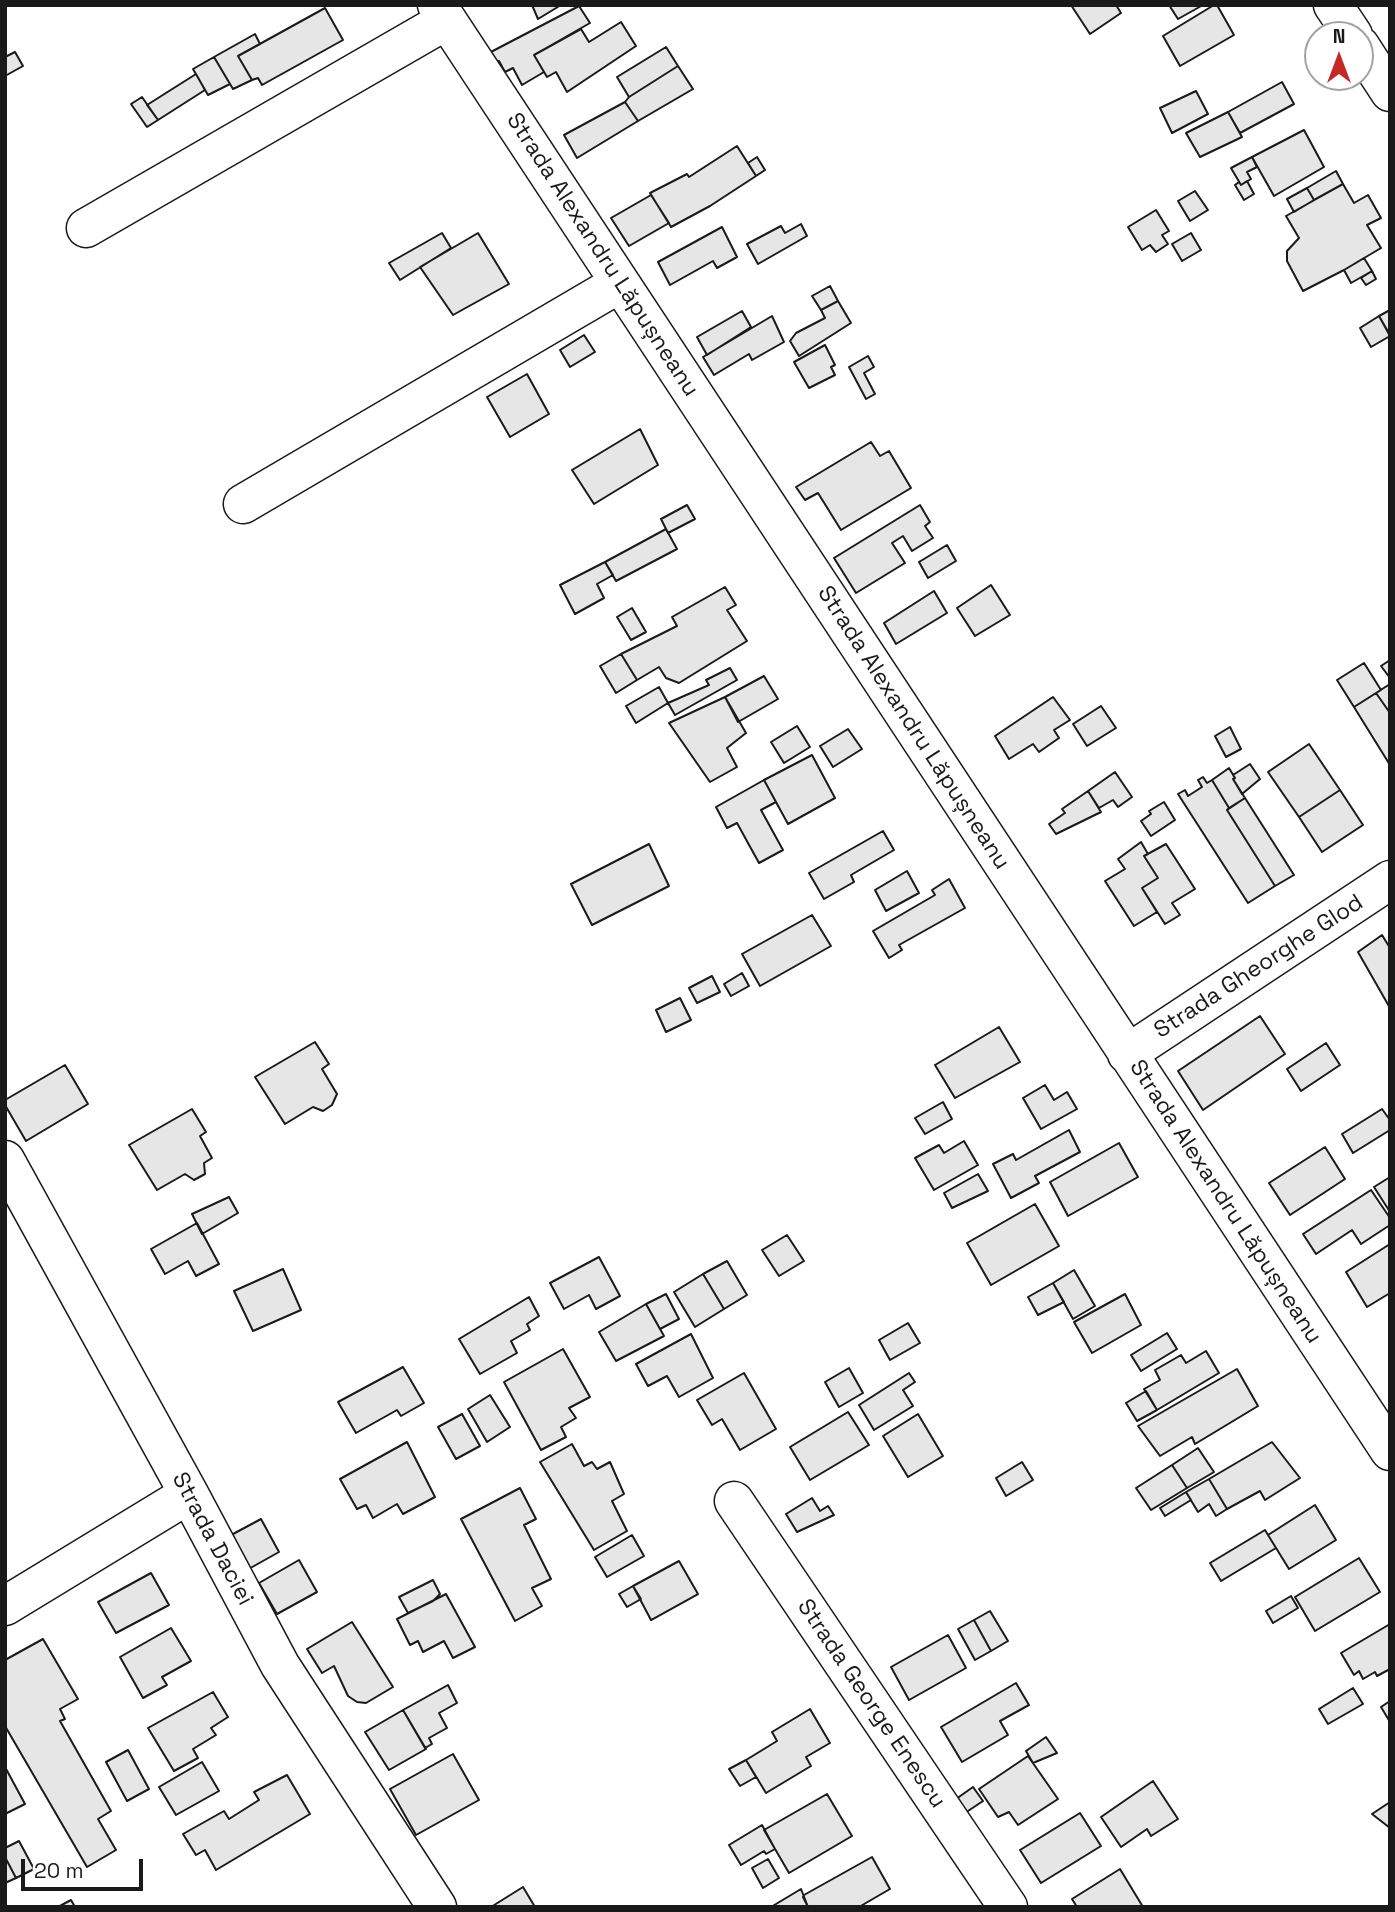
<!DOCTYPE html>
<html>
<head>
<meta charset="utf-8">
<style>
	body { margin:0 }
	#map { position:relative; width:1395px; height:1912px; overflow:hidden; background:#fff; font-family:"Space Grotesk",sans-serif }
	canvas { display:block }
	.frame { position:absolute; inset:0; border:7px solid #1a1a1a; pointer-events:none }
	.north { position:absolute; left:1304px; top:21px; width:70px; height:70px; box-sizing:border-box; background:#fff; border:2px solid #a3a3a3; border-radius:50%; rotate:0deg; font-size:19px; font-weight:700; line-height:28px; text-align:center; color:#1a1a1a }
	.north::after { content:''; display:block; margin:auto; width:24px; height:32px; background:#c62828; clip-path:polygon(50% 0,100% 100%,50% 72%,0 100%) }
	.scale { position:absolute; left:21px; top:1859px; width:122px; height:32px; box-sizing:border-box; border:4px solid #1a1a1a; border-top:0; padding-left:9px; font-size:21px; line-height:24px; white-space:nowrap; color:#1a1a1a; -webkit-text-stroke:5px #fff; paint-order:stroke }
</style>
</head>
<body>
<div id="map">
<canvas width="1395" height="1912"></canvas>
<div class="frame"></div>
<div class="north">N</div>
<div class="scale">20 m</div>
</div>
<script>
const ctx = document.querySelector('canvas').getContext('2d');
ctx.lineJoin = 'round';
function fillPath(path, color) { ctx.fillStyle = color; ctx.fill(path, 'evenodd'); }
function strokePath(path, color, width, dash) { ctx.strokeStyle = color; ctx.lineWidth = width; ctx.lineCap = dash ? 'butt' : 'round'; ctx.setLineDash(dash || []); ctx.stroke(path); }
function write(font, color, halo, rows, align = 'center') {
  ctx.font = font + ' "Space Grotesk",sans-serif'; ctx.lineWidth = 5; ctx.setLineDash([]); ctx.textBaseline = 'middle'; ctx.strokeStyle = halo; ctx.fillStyle = color; for (const [text, x, y, turn = 0] of rows) {
    ctx.save(); ctx.translate(x, y); ctx.rotate((+turn || 0) * Math.PI / 180); ctx.textAlign = isNaN(turn) ? turn : align; if (halo) ctx.strokeText(text, 0, 0); ctx.fillText(text, 0, 0); ctx.restore();
  }
}
const building = new Path2D(`
	M532 5H561L538 19Z
	M1071 5H1116L1121 13 1090 34Z
	M1169 5H1203L1178 19Z
	M1214 5H1217L1234 35 1180 66 1163 36Z
	M579 6 590 23 534 55 544 72 522 85 513 68 505 72 499 61 493 64 487 54Z
	M325 8 343 40 262 85 258 78 252 80 238 56Z
	M621 22 636 46 567 92 556 72 547 77 534 55 581 29 589 42Z
	M255 34 260 44 238 56 252 80 233 89 214 57Z
	M666 47 678 66 629 97 617 77Z
	M15 52 23 66 5 76V57Z
	M214 57 230 84 208 95 193 69Z
	M678 66 693 89 638 121 625 102 629 97Z
	M196 74 205 90 158 120 147 105Z
	M1282 82 1294 104 1240 133 1228 112Z
	M1196 91 1208 114 1172 133 1160 108Z
	M142 97 158 120 147 127 131 104Z
	M625 102 638 121 577 158 564 135Z
	M1228 112 1242 137 1200 157 1186 133Z
	M1304 130 1324 167 1274 196 1252 157Z
	M737 146 756 176 710 206 671 227 650 193 687 174 689 177Z
	M757 157 765 170 756 176 748 163Z
	M1252 157 1257 167 1247 172 1251 179 1241 185 1231 168Z
	M1336 171 1343 184 1314 200 1307 188Z
	M1247 181 1254 194 1244 200 1235 185 1239 182 1241 185Z
	M1343 184 1354 203 1368 195 1381 218 1367 225 1381 248 1344 270 1303 291 1287 261V251L1299 238 1286 216Z
	M1307 188 1314 200 1294 212 1287 199Z
	M1195 191 1208 210 1190 221 1178 201Z
	M651 195 669 223 629 246 611 218Z
	M1156 210 1169 231 1162 235 1168 244 1156 252 1150 245 1142 250 1128 227Z
	M801 224 807 236 758 264 747 244 781 226 785 233Z
	M722 227 737 257 717 268 713 261 670 285 658 262Z
	M442 233 451 248 400 280 389 263Z
	M478 233 509 284 453 315 420 267Z
	M1191 233 1201 250 1182 261 1172 244Z
	M1364 258 1372 271 1351 283 1344 270Z
	M1372 271 1376 279 1366 285 1361 278Z
	M830 286 838 301 821 310 812 296Z
	M838 301 851 323 799 356 790 341 796 333 825 318 821 310Z
	M1390 310V335L1379 316Z
	M742 311 751 327 707 355 697 337Z
	M772 316 784 342 752 360 749 354 714 375 703 357Z
	M1379 316 1390 336 1371 347 1360 328Z
	M584 335 595 352 570 367 560 350Z
	M825 345 835 365 831 367 835 375 809 388 794 362Z
	M868 356 874 367 864 373 875 394 866 399 849 367Z
	M527 374 549 414 510 437 487 397Z
	M640 429 658 465 594 504 572 470Z
	M871 442 880 456 889 451 911 488 841 530 818 493 805 500 796 487Z
	M687 505 695 519 668 533 661 519Z
	M920 505 930 522 925 526 933 538 912 551 903 536 892 543 905 563 856 593 834 558Z
	M666 529 677 549 616 581 605 562Z
	M947 545 956 561 928 578 919 562Z
	M605 562 613 575 597 584 604 598 575 614 560 585Z
	M991 585 1010 615 975 636 957 608Z
	M725 587 736 605 727 610 747 641 679 683 666 678 659 667 637 680 621 654 677 626 672 617Z
	M934 591 947 613 896 644 884 623Z
	M632 608 646 632 631 640 617 617Z
	M621 654 637 680 616 693 600 666Z
	M1390 660V678L1381 666Z
	M1364 663 1381 690 1354 707 1337 680Z
	M730 668 737 680 675 715 668 703 709 685 706 680Z
	M764 676 778 699 738 722 725 697Z
	M1390 684V713L1376 693Z
	M659 687 668 703 636 723 626 706Z
	M1376 693 1390 713V765L1354 707Z
	M725 697 746 733 727 748 737 767 710 782 669 723Z
	M1053 697 1070 720 1054 730 1059 738 1039 752 1033 744 1009 759 995 736Z
	M1101 706 1116 728 1087 746 1073 724Z
	M797 726 810 747 784 763 771 742Z
	M1230 727 1241 749 1226 757 1215 736Z
	M848 729 862 749 833 767 820 746Z
	M1309 744 1340 790 1299 817 1268 772Z
	M812 755 835 798 788 824 764 780Z
	M1250 764 1260 779 1242 794 1233 779 1235 778 1233 775Z
	M1229 768 1235 778 1233 779 1245 798 1229 808 1212 780Z
	M1115 772 1132 797 1118 807 1113 800 1099 808 1088 791Z
	M1203 777 1207 783 1212 780 1229 808 1227 810 1275 886 1248 903 1178 794 1185 790 1188 796 1202 787 1198 780Z
	M764 780 776 802 761 810 783 850 759 863 737 823 727 828 716 807Z
	M1340 790 1363 825 1322 852 1299 817Z
	M1088 791 1101 812 1056 834 1049 824 1065 813 1062 809Z
	M1245 798 1294 875 1275 886 1227 810Z
	M1164 802 1175 820 1151 836 1141 821 1151 814 1149 811Z
	M883 831 894 850 851 875 854 882 824 899 809 873Z
	M1141 842 1148 854 1144 856 1158 878 1142 888 1157 912 1134 926 1105 881 1125 869 1118 859Z
	M649 844 669 886 592 925 571 884Z
	M1166 844 1195 889 1172 903 1180 915 1165 924 1142 888 1158 878 1144 856Z
	M907 871 919 893 886 911 875 890Z
	M949 879 965 908 899 945 902 950 889 958 873 931 935 895 932 890Z
	M812 915 831 946 760 986 742 954Z
	M1382 935 1390 948V1008L1358 952Z
	M742 973 749 986 731 996 724 984Z
	M712 976 720 992 697 1003 689 988Z
	M680 998 691 1020 666 1032 656 1010Z
	M1260 1016 1285 1054 1203 1110 1178 1071Z
	M999 1027 1020 1062 955 1098 935 1065Z
	M315 1042 329 1064 322 1069 337 1094 332 1105 323 1111 313 1107 285 1124 255 1077Z
	M1326 1043 1340 1065 1301 1091 1287 1069Z
	M65 1065 88 1104 26 1141 5 1105V1100Z
	M1045 1085 1054 1100 1067 1092 1077 1109 1041 1129 1023 1098Z
	M943 1102 952 1119 925 1134 915 1118Z
	M192 1109 206 1132 200 1136 212 1158 204 1163 205 1174 194 1180 185 1174 157 1190 129 1145Z
	M1382 1109 1390 1120V1130L1353 1153 1342 1134Z
	M1069 1130 1080 1152 1035 1176 1039 1183 1011 1198 993 1164 1013 1154 1016 1160Z
	M964 1141 978 1165 934 1190 915 1158 939 1145 944 1153Z
	M1119 1143 1138 1177 1068 1216 1050 1182Z
	M1325 1147 1345 1179 1290 1215 1269 1183Z
	M978 1174 988 1191 952 1208 944 1193Z
	M1390 1177V1212L1374 1187Z
	M1371 1190 1390 1218V1225L1361 1244 1352 1230 1316 1254 1303 1234Z
	M229 1197 238 1213 202 1234 192 1214Z
	M1035 1204 1059 1246 991 1285 967 1243Z
	M197 1223 219 1264 196 1276 188 1261 165 1274 151 1249Z
	M787 1235 804 1261 779 1276 762 1250Z
	M1390 1244V1293L1367 1307 1346 1272Z
	M599 1257 620 1296 596 1309 589 1295 564 1309 550 1283Z
	M727 1261 747 1295 724 1309 703 1274Z
	M283 1269 301 1310 253 1331 234 1291Z
	M1074 1270 1095 1306 1073 1319 1053 1283Z
	M703 1274 724 1309 695 1327 674 1292Z
	M1053 1283 1064 1302 1038 1315 1028 1297Z
	M666 1294 679 1319 660 1329 646 1304Z
	M1125 1294 1141 1325 1092 1353 1074 1322Z
	M529 1297 539 1316 527 1324 530 1330 511 1341 517 1353 480 1374 459 1339Z
	M646 1304 664 1336 616 1361 599 1332Z
	M908 1323 920 1343 890 1360 879 1340Z
	M1167 1333 1177 1349 1141 1371 1131 1355Z
	M691 1334 713 1378 679 1397 667 1376 648 1386 636 1364Z
	M563 1349 590 1397 569 1408 576 1418 561 1427 566 1437 541 1450 504 1382Z
	M1206 1351 1219 1373 1157 1410 1144 1389 1160 1380 1155 1370 1181 1355 1186 1363Z
	M403 1367 424 1403 401 1416 397 1410 356 1433 338 1402Z
	M849 1368 863 1393 839 1407 825 1382Z
	M1237 1369 1258 1406 1195 1444 1192 1437 1160 1456 1138 1426Z
	M744 1373 776 1429 740 1450 722 1419 712 1425 697 1400Z
	M909 1373 915 1382 903 1390 913 1406 874 1430 859 1405Z
	M1146 1391 1157 1410 1137 1421 1126 1403Z
	M490 1395 510 1427 487 1442 468 1409Z
	M848 1412 869 1445 810 1480 790 1447Z
	M462 1414 480 1446 456 1459 438 1427Z
	M918 1414 943 1456 908 1477 883 1436Z
	M407 1442 435 1497 403 1514 397 1504 373 1518 366 1505 357 1509 340 1479Z
	M1272 1442 1300 1478 1265 1500 1260 1491 1227 1509 1209 1479Z
	M572 1444 584 1466 592 1462 597 1469 610 1462 624 1494 612 1501 627 1531 594 1550 540 1462Z
	M1198 1448 1214 1472 1187 1488 1172 1465Z
	M1022 1462 1033 1480 1006 1496 996 1478Z
	M1172 1465 1187 1488 1151 1510 1136 1488Z
	M1209 1479 1227 1509 1216 1516 1209 1504 1198 1512 1186 1492Z
	M520 1488 536 1519 524 1525 551 1579 532 1588 542 1606 515 1621 461 1519Z
	M1186 1492 1191 1500 1165 1516 1160 1508Z
	M812 1498 820 1511 828 1506 834 1515 797 1532 786 1514Z
	M1315 1505 1336 1540 1289 1569 1268 1535Z
	M261 1519 279 1552 238 1575 220 1541Z
	M1265 1530 1276 1548 1221 1581 1210 1563Z
	M632 1535 644 1556 607 1577 595 1557Z
	M1359 1558 1380 1592 1315 1631 1295 1597Z
	M299 1560 317 1592 277 1614 259 1583Z
	M679 1561 698 1594 651 1620 633 1586Z
	M151 1573 169 1605 116 1633 98 1602Z
	M433 1580 440 1594 433 1601 408 1613 399 1597Z
	M633 1586 641 1599 627 1607 619 1594Z
	M446 1594 475 1647 453 1658 444 1641 423 1652 418 1641 410 1645 397 1619Z
	M1291 1596 1298 1608 1273 1623 1266 1611Z
	M990 1611 1008 1641 991 1651 974 1620Z
	M974 1620 991 1651 975 1660 958 1629Z
	M352 1622 393 1687 366 1703 357 1702 348 1696 334 1666 322 1673 307 1649Z
	M1390 1624V1669L1377 1676 1375 1672 1363 1679 1359 1671 1354 1675 1341 1653Z
	M171 1628 191 1661 162 1677 167 1685 143 1698 120 1657Z
	M948 1635 966 1668 909 1700 891 1667Z
	M43 1639 78 1699 60 1709 65 1719 60 1721 111 1811 98 1819 116 1850 87 1867 5 1726V1660Z
	M1016 1683 1029 1705 1000 1721 1008 1735 962 1762 941 1727Z
	M448 1685 457 1703 439 1713 447 1728 429 1738 432 1744 425 1748 403 1710Z
	M1353 1688 1363 1704 1328 1724 1319 1709Z
	M213 1692 228 1717 211 1728 216 1735 193 1749 198 1758 174 1771 148 1728Z
	M1390 1701V1722L1381 1707Z
	M810 1709 830 1743 806 1757 811 1766 766 1793 746 1760 777 1741 772 1732Z
	M403 1710 426 1749 389 1770 365 1732Z
	M1046 1737 1057 1753 1033 1763 1026 1751Z
	M128 1750 149 1789 127 1801 106 1762Z
	M453 1754 479 1800 416 1835 390 1789Z
	M1028 1756 1058 1799 1018 1825 1009 1812 998 1817 979 1789Z
	M746 1760 756 1777 740 1786 729 1769Z
	M202 1762 219 1791 176 1815 159 1787Z
	M5 1767 25 1804 5 1814Z
	M287 1775 310 1814 216 1870 205 1850 196 1855 183 1834 224 1811 229 1819 259 1800 254 1792Z
	M1153 1781 1178 1819 1151 1836 1147 1829 1121 1847 1101 1817Z
	M973 1787 983 1801 959 1817 949 1804Z
	M827 1794 852 1836 789 1873 764 1830Z
	M1390 1802V1828L1372 1814Z
	M1080 1813 1101 1846 1041 1883 1020 1850Z
	M762 1825 775 1849 766 1854 764 1851 741 1865 729 1845Z
	M19 1841 34 1869 16 1878 5 1857V1848Z
	M5 1857 16 1878 5 1883Z
	M872 1857 890 1889 859 1907H808L803 1897 804 1895Z
	M768 1859 779 1878 763 1888 752 1868Z
	M1120 1869 1143 1907H1077L1072 1899Z
	M523 1887 535 1907H491Z
	M801 1889 808 1907H771Z
	M71 1900 75 1907H58Z`);
fillPath(building, '#e6e6e6');
strokePath(building, '#1a1a1a', 2);
const minor = new Path2D(`
	M437 5 1390 1451
	M1333 5 1353 35
	M1360 46 1390 92
	M86 228 447 20
	M243 504 620 283
	M1127 1054 1390 880
	M5 1160 189 1494 280 1665 437 1907
	M734 1501 1008 1907
	M5 1606 189 1494`);
strokePath(minor, '#1a1a1a', 41);
strokePath(minor, '#fff', 38);
write('23px', '#1a1a1a', '#fff', [
	["Strada Alexandru Lăpușneanu",602,255,57],
	["Strada Alexandru Lăpușneanu",913,728,57],
	["Strada Gheorghe Glod",1259,967,-33],
	["Strada Alexandru Lăpușneanu",1225,1202,57],
	["Strada Daciei",212,1539,62],
	["Strada George Enescu",871,1704,56]
]);
</script>
</body>
</html>
